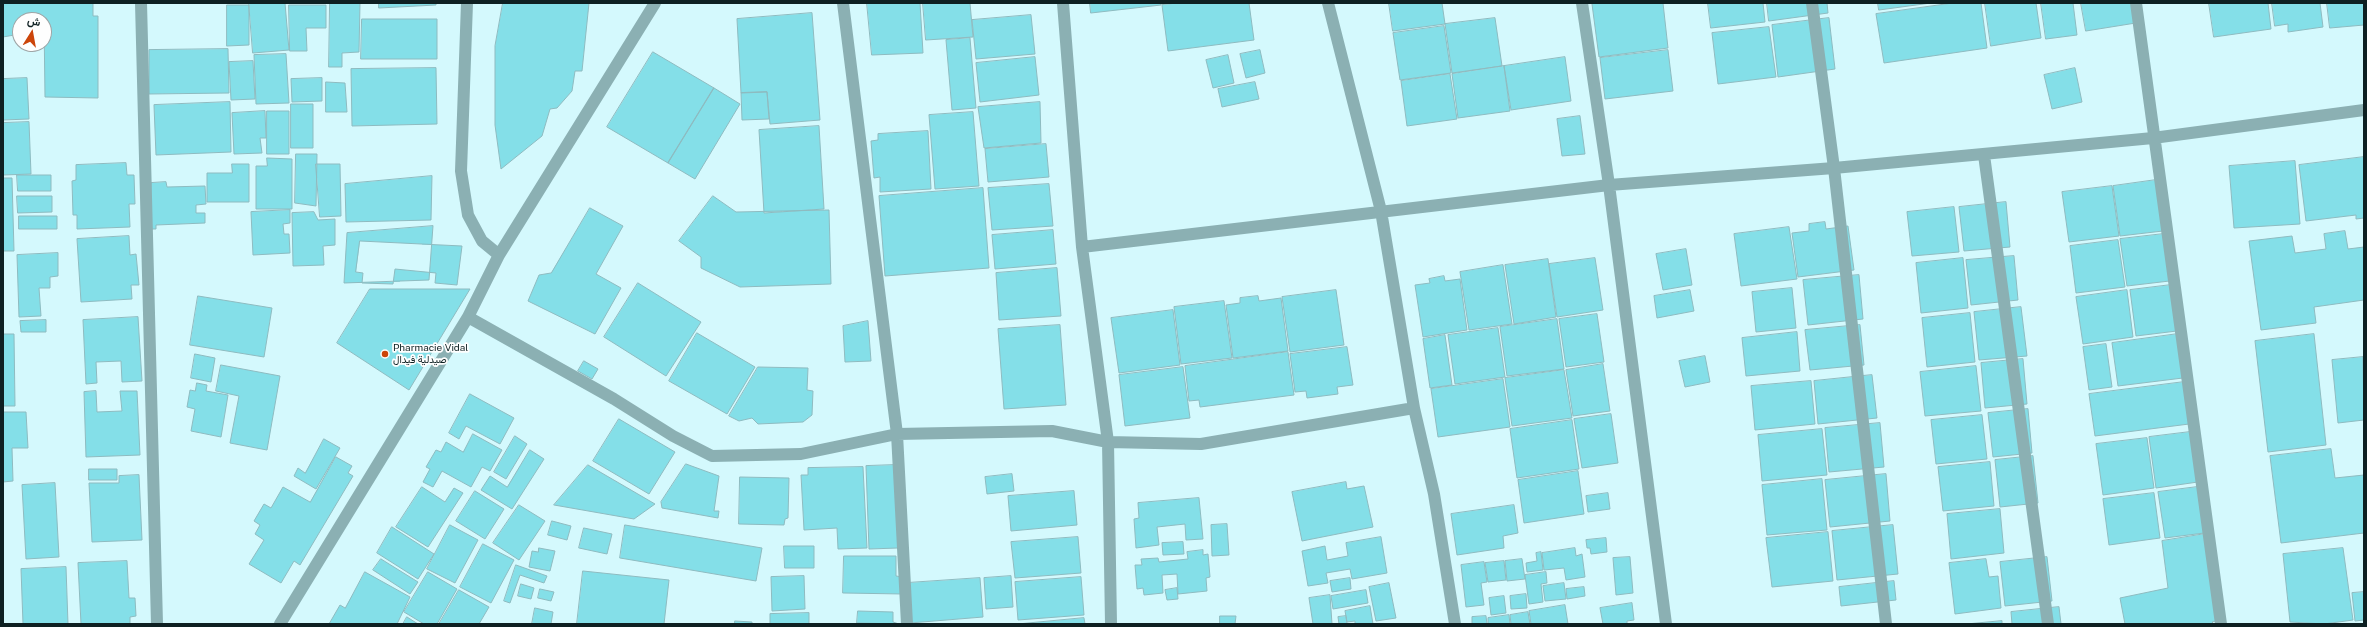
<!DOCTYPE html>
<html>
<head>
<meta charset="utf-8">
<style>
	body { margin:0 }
	#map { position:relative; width:2367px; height:627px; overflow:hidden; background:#d4f9fd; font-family:"Public Sans",Vazirmatn,sans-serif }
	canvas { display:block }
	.frame { position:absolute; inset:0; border:4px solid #0e2022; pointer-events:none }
	.north { position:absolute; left:12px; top:12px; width:40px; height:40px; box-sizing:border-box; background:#fefefe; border:1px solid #9ea5a6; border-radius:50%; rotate:11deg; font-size:11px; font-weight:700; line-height:16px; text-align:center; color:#0e2022 }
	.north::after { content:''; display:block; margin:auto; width:14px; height:18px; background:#cc450a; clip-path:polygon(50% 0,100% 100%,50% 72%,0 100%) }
</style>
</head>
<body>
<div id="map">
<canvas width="2367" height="627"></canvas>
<div class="frame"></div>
<div class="north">ش</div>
</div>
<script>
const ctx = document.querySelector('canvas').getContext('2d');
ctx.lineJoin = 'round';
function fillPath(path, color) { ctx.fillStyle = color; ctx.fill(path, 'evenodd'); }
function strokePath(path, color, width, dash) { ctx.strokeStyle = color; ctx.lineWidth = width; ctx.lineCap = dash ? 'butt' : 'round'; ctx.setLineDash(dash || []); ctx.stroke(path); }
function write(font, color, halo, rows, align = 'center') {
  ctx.font = font + ' "Public Sans",Vazirmatn,sans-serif'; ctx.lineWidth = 3.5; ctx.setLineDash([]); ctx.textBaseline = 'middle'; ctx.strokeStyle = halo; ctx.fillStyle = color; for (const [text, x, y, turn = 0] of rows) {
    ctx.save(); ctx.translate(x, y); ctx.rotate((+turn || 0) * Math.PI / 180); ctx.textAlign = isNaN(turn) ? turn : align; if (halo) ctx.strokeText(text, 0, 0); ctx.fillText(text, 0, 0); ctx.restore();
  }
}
const building = new Path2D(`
	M3 3H93V16H98V98L45 97 44 20H20V34L3 37Z
	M249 3H285L289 50 253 53Z
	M330 3H360L359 52 342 53V67H329Z
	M379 3H436V5L379 8Z
	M503 3H589L582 71H575L572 91 557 108 550 109 542 136 501 169 495 125V46Z
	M867 3H920L923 53 872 55Z
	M923 3H970L973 37 926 40Z
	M1090 3H1161V5L1091 13Z
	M1177 3H1249L1254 40 1168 51 1162 5Z
	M1389 3H1442L1445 24 1393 31Z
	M1601 3H1663L1668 48 1599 57 1592 4Z
	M1708 3H1763L1765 22 1711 28Z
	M1767 3H1827L1828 13 1769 21Z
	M1878 3H1931L1879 10Z
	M1953 3H1981L1987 48 1884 63 1876 14Z
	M1985 3H2036L2041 38 1991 46Z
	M2041 3H2073L2077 35 2046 39Z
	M2081 3H2140L2142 22 2086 31Z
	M2209 3H2268L2271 29 2214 37Z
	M2272 3H2320L2323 27 2288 32V24L2275 26Z
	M2327 3H2364V25L2330 28Z
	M227 5H249V45L227 46Z
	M289 5H326V28H306L307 51H290Z
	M812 13 820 120 770 124 767 92 741 93 737 19Z
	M1031 15 1035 54 976 59 972 20Z
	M1495 18 1502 66 1452 73 1445 24Z
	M1829 18 1835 69 1778 77 1772 25Z
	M362 19H437V59H361Z
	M1444 26 1451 73 1400 80 1393 33Z
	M1769 27 1776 77 1718 84 1712 33Z
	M970 38 976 108 952 110 946 40Z
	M228 49 229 93 149 94V50Z
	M1260 50 1265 73 1246 78 1240 54Z
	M1668 50 1673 91 1605 99 1600 58Z
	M653 52 714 88 668 163 607 127Z
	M286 54 289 103 256 104 254 55Z
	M1228 55 1234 83 1213 88 1206 60Z
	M1035 57 1039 95 980 102 976 63Z
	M1565 57 1571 101 1511 110 1504 66Z
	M253 61 255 99 231 100 229 62Z
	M1504 66 1510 111 1458 118 1452 74Z
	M436 68 437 124 352 126 351 69Z
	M2075 68 2082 102 2052 109 2044 75Z
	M1450 74 1457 119 1407 126 1401 81Z
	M27 78 29 119 3 120V79Z
	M322 78V101L292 102 291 79Z
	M326 82 345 83 347 112H326Z
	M1255 82 1259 99 1222 107 1218 89Z
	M714 88 740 104 695 179 668 163Z
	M767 92 769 119 742 120 741 93Z
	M230 102 231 152 156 155 154 105Z
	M1040 102 1041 143 984 148 978 107Z
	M291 104H313V148H291Z
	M265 111 266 138H260L262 153 234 154 232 113Z
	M267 111H289V154H267Z
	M973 112 979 186 935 189 929 115Z
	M1580 116 1585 154 1562 156 1557 119Z
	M29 122 31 174 3 175V123Z
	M819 126 824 209 764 213 759 130Z
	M928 131 931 189 880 192V177L874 178 871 141 878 140V134Z
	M1046 144 1049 177 988 182 985 149Z
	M296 154H317L316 206 295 203Z
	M2364 157V218L2356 219V215L2306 221 2299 165Z
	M267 158 292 159V209H256V166H267Z
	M2295 161 2300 224 2234 228 2229 166Z
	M126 163 127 175H134L135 204H129L130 227 77 229V215H73L72 181 76 180V165Z
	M232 164H249V202H207V173H232Z
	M316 164H340L341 216 320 217Z
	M17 175H51V191H18Z
	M432 176 431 220 346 222 345 184Z
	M3 178H12L14 251H3Z
	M2156 180 2163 231 2120 236 2113 186Z
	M166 182 167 187 205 186 206 204 196 205V213H205V223L156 225V229H149L151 183Z
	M1049 184 1053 226 992 230 988 188Z
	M2112 186 2119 236 2069 242 2062 192Z
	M983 188 989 268 885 276 879 196Z
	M17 196H52V212L18 213Z
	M713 196 736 212 829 210 831 284 740 287 701 268V257L679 241Z
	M2006 202 2010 247 1964 251 1959 207Z
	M1954 207 1959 252 1912 256 1907 212Z
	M590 208 623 226 596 274 621 288 595 334 528 301 539 275 551 273Z
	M290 210V223L283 224 284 234H289L290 253 253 255 251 212Z
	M314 212 318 220 335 219V245L323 246 324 265 293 266 292 213Z
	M19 216H57V229H19Z
	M1825 222 1826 229 1848 226 1854 270 1798 277 1792 233 1809 231V224Z
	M433 226 429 280 344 283 347 233Z
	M1789 227 1797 279 1741 286 1734 234Z
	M1053 230 1056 264 995 269 992 235Z
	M2345 231 2348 249 2364 247V300L2314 307 2316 323 2261 330 2249 241 2292 236 2295 253 2326 249 2324 234Z
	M2172 233 2178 280 2127 286 2120 239Z
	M129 236 130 255 136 254 139 285H131L132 299 81 302 77 239Z
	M2118 240 2125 287 2076 293 2070 246Z
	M360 241 462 246 457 285 435 283 436 273 395 269 393 284 362 283 363 273 356 272Z
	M1686 249 1692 285 1663 290 1656 254Z
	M58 253V276L50 277V288H39L41 316 19 317 17 255Z
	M2014 256 2018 300 1971 305 1966 260Z
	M1595 258 1603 310 1557 317 1549 264Z
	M1963 258 1968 308 1921 313 1916 263Z
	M1548 259 1556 317 1514 324 1505 265Z
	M1503 265 1512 324 1469 330 1460 272Z
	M1057 268 1061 316 999 320 996 273Z
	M1859 275 1863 319 1808 325 1803 280Z
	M1444 276 1445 281 1460 279 1467 330 1423 337 1415 285 1430 283 1429 279Z
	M638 283 701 322 666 376 604 337Z
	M2179 284 2185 330 2136 336 2130 290Z
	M1792 288 1796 328 1756 332 1752 292Z
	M370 289H470L409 390 337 343Z
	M1336 290 1344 345 1290 352 1282 297Z
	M1690 290 1694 311 1657 318 1654 296Z
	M2127 290 2133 337 2083 344 2076 297Z
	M198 296 272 308 264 357 190 345Z
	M1258 296 1259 301 1281 298 1288 351 1233 358 1226 305 1240 303V298Z
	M1224 301 1232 358 1181 364 1174 307Z
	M2021 307 2027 356 1979 360 1974 312Z
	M1173 310 1180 365 1119 373 1111 318Z
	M1970 313 1975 362 1927 367 1922 318Z
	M1597 314 1604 362 1566 367 1559 319Z
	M138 317 142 381 122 382 121 361 96 362 97 383 86 384 83 320Z
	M1557 319 1564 369 1507 376 1500 327Z
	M46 320V332H21L20 321Z
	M868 321 871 361 845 362 843 326Z
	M1060 325 1066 405 1004 409 998 329Z
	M1860 325 1864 365 1810 370 1805 330Z
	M1498 328 1505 377 1455 384 1448 335Z
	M1797 332 1800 371 1746 376 1742 338Z
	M697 333 755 367 727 414 669 381Z
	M2185 333 2191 377 2118 386 2112 343Z
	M3 334H14L15 406H3Z
	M2314 334 2326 445 2268 452 2255 341Z
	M1445 335 1452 385 1430 388 1423 339Z
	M2106 344 2112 387 2089 390 2083 347Z
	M1347 347 1353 385 1337 387 1338 394 1307 398 1306 391 1295 392 1290 354Z
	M1288 352 1294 395 1200 407 1199 400 1189 401 1185 366Z
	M195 354 215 358 211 382 191 378Z
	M1705 356 1710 382 1685 387 1679 361Z
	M2363 357 2364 420 2338 423 2332 360Z
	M2023 359 2027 404 1985 408 1981 363Z
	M584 361 598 369 592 379 578 371Z
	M1603 364 1610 411 1573 416 1566 370Z
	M221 365 280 376 267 450 230 443 239 396 216 391Z
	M1976 366 1981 411 1925 416 1920 372Z
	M758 367 808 368 807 390 813 391 812 415 803 422 758 424 752 418 739 421 729 416Z
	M1183 367 1190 418 1125 426 1119 375Z
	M1564 370 1572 418 1512 426 1505 378Z
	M1872 375 1877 418 1818 424 1814 381Z
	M1503 379 1510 427 1438 437 1431 389Z
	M1811 381 1815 424 1755 430 1751 386Z
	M2192 381 2197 423 2095 436 2089 394Z
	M197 383 207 385 206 391 228 395 221 437 191 431 195 409 187 407 190 390 195 391Z
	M96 391 97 412 122 411 120 391H137L140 455 86 457 84 392Z
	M470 394 514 418 500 444 466 426 459 439 449 433Z
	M2028 409 2032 453 1993 457 1988 413Z
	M3 412H26L28 448H12L13 481 3 482Z
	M1611 414 1618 463 1582 468 1574 419Z
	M1982 415 1987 459 1936 464 1931 420Z
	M619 419 675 452 649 494 593 461Z
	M1572 420 1579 469 1517 478 1510 429Z
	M1880 423 1884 467 1829 472 1825 428Z
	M1822 429 1827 475 1762 481 1758 435Z
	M2198 431 2205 481 2156 488 2149 437Z
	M473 434 502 450 490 471 482 467 471 487 442 471 433 487 423 482 430 469 426 467 436 450 441 452 446 442 463 452Z
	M515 436 527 444 506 479 494 472Z
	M2147 438 2154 488 2103 495 2096 444Z
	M324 439 340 448 316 489 294 476 298 468 305 473Z
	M2331 449 2335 478 2364 475V533L2281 543 2270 456Z
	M530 450 544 459 512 509 481 490 490 476 507 487Z
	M2033 456 2038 503 2000 507 1995 460Z
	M336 457 352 466 348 473 353 476 300 565 294 561 281 583 249 564 264 540 255 534 260 525 254 521 264 504 271 508 283 487 310 502Z
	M1990 462 1994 506 1943 511 1938 467Z
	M686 464 719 476 714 511H719L718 518 662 508 661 502Z
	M588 465 655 504 634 519 554 505Z
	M895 465 898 548 869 549 866 466Z
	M863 467 867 548 838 549 837 528 804 530 801 475H808V468Z
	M89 469H117V480H89Z
	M1578 471 1584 514 1524 523 1518 480Z
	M1012 474 1014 491 987 494 985 477Z
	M1886 474 1890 521 1830 527 1825 480Z
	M139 475 142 540 92 542 89 483H119V476Z
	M740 477 789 478 788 518 785 519 784 525 739 524Z
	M1822 479 1827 530 1767 535 1762 485Z
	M1346 482 1347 489 1364 486 1373 527 1302 541 1292 492Z
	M55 483 59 557 26 559 22 485Z
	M2205 486 2212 532 2165 538 2158 492Z
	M422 487 445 502 454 488 463 493 428 547 396 527Z
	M475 491 504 509 485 539 456 521Z
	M1074 491 1077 525 1011 531 1008 496Z
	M1608 493 1610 509 1588 512 1586 496Z
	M2154 493 2160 538 2109 545 2103 499Z
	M1199 498 1203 539 1186 540 1185 524 1157 527 1159 545 1136 548 1134 519 1139 518 1138 503Z
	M519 505 545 521 519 560 493 543Z
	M1514 505 1518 533 1503 536 1504 548 1457 555 1451 514Z
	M2000 509 2004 553 1951 559 1947 514Z
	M552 521 571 526 567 540 548 535Z
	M1227 524 1229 555 1212 556 1211 525Z
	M450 525 478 540 455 583 427 569Z
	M625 525 762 548 756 581 620 558Z
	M1893 525 1898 574 1837 580 1832 531Z
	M392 527 434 554 418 579 377 553Z
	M584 528 612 534 607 554 579 548Z
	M1828 532 1833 581 1772 587 1766 538Z
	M2211 533 2220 620 2212 622 2214 624H2125L2120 598 2168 588 2162 541Z
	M1078 537 1081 573 1015 578 1011 542Z
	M1381 537 1387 573 1352 579 1350 569 1326 573 1328 583 1308 586 1302 551 1325 546 1327 560 1348 556 1346 543Z
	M1606 538 1607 552 1591 554 1590 548H1587L1586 540Z
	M1183 542 1184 554 1163 555 1162 543Z
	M483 544 514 560 491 603 460 587Z
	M784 546H814V568H785Z
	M539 548 555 551 550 571 529 567 532 551 538 552Z
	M1575 548 1576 556 1582 554 1585 577 1566 580 1564 568 1544 570 1542 553Z
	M2343 548 2353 620 2324 624 2290 622 2283 554Z
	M1203 550V555L1208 554 1210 577 1206 578 1207 591 1178 594 1177 574 1162 575 1163 593 1144 595 1143 588 1137 589 1135 565H1142L1141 559 1158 558 1159 562 1188 559 1187 552Z
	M1541 552 1543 570 1527 572 1526 563 1537 561 1536 553Z
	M844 556H896V576L903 577V594L843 593Z
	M1630 557 1633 593 1616 595 1613 558Z
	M2047 557 2052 601 2005 606 2000 562Z
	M381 559 418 582 410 594 373 570Z
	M1522 559 1525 579 1507 581 1505 561Z
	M1986 559 1989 577 1998 576 2001 608 1955 614 1949 563Z
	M127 561 129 598H135L136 616 130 617V624H81L78 563Z
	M1504 561 1506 580 1488 582 1485 563Z
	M1484 562 1487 582 1481 583 1484 605 1466 607 1461 565Z
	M516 565 547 576 544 583 520 575 510 603 504 601Z
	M66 567 68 624H23L21 569Z
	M583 571 669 580 664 624H577Z
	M365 572 410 597 397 624H329L340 605 345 608Z
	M428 572 457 589 437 624H424L404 612Z
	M1546 572 1547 583 1541 584 1543 602 1529 604 1525 575Z
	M804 576 805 609 772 611 771 577Z
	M1011 576 1013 607 986 609 984 578Z
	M1081 577 1084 615 1018 620 1015 582Z
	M980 578 983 617 910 623 907 583Z
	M1350 578 1351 589 1332 592 1330 581Z
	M1894 581 1896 600 1841 606 1839 587Z
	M1389 583 1396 618 1376 621 1369 587Z
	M1564 583 1566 599 1545 601 1543 586Z
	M521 584 534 588 531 599 518 596Z
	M1584 587 1585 596 1567 599 1566 589Z
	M1177 588 1178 599 1167 600 1165 590Z
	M540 589 554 592 551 601 538 598Z
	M459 590 489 607 479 624H439Z
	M1366 590 1368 603 1333 609 1331 596Z
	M2364 592V620L2355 621 2352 593Z
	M1526 594 1527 608 1511 609 1510 596Z
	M1330 595 1332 624H1313L1309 598Z
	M1504 596 1506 613 1491 615 1489 598Z
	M1632 603 1634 620 1627 621V624H1603L1600 608Z
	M1565 605 1568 624H1531L1529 611Z
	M1370 606 1373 624H1355V621L1347 622 1345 611Z
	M2059 607 2061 624H2012L2011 612Z
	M535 608 553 612 551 624H532Z
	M858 611 893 612V622L899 624 857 623Z
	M1528 612 1530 624H1511L1510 615Z
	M809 613V624H770V614Z
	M1509 615 1510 624H1488V618Z
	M1220 616H1236L1235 624H1220Z
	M1346 616 1347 624H1339L1338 617Z
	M1486 616 1487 624H1472V617Z
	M407 617 418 624H403Z
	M1084 618 1085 624H1018Z
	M735 621 752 622V624H735Z
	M2002 621V624H1967Z`);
fillPath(building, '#84dfe8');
strokePath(building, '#8ebbc0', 1);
strokePath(new Path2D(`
	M141 3 157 624
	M467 3 461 171 468 215 482 241 499 255
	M843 3 897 434 907 624
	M1063 3 1082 247 1108 442 1111 624
	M1328 3 1381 211 1414 408 1434 494 1455 624
	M1582 3 1609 185 1666 624
	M1812 3 1834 168 1886 624
	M2136 3 2221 624
	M1984 155 2048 624
	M1082 247 1609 185 1834 168 2153 138 2364 110
	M468 317 614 399 673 436 712 456 801 454 897 434 1052 431 1108 442 1201 444 1414 408
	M280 624 468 317 499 255 655 3`), '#8bb0b3', 12);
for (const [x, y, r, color] of [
	[385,354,4,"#cc450a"]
]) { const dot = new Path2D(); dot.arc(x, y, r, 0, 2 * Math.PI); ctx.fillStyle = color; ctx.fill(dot); strokePath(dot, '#fefefe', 1.5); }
write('10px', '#0e2022', '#fefefe', [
	["Pharmacie Vidal",393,348],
	["صيدلية فيدال",393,360]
], 'left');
</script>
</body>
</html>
